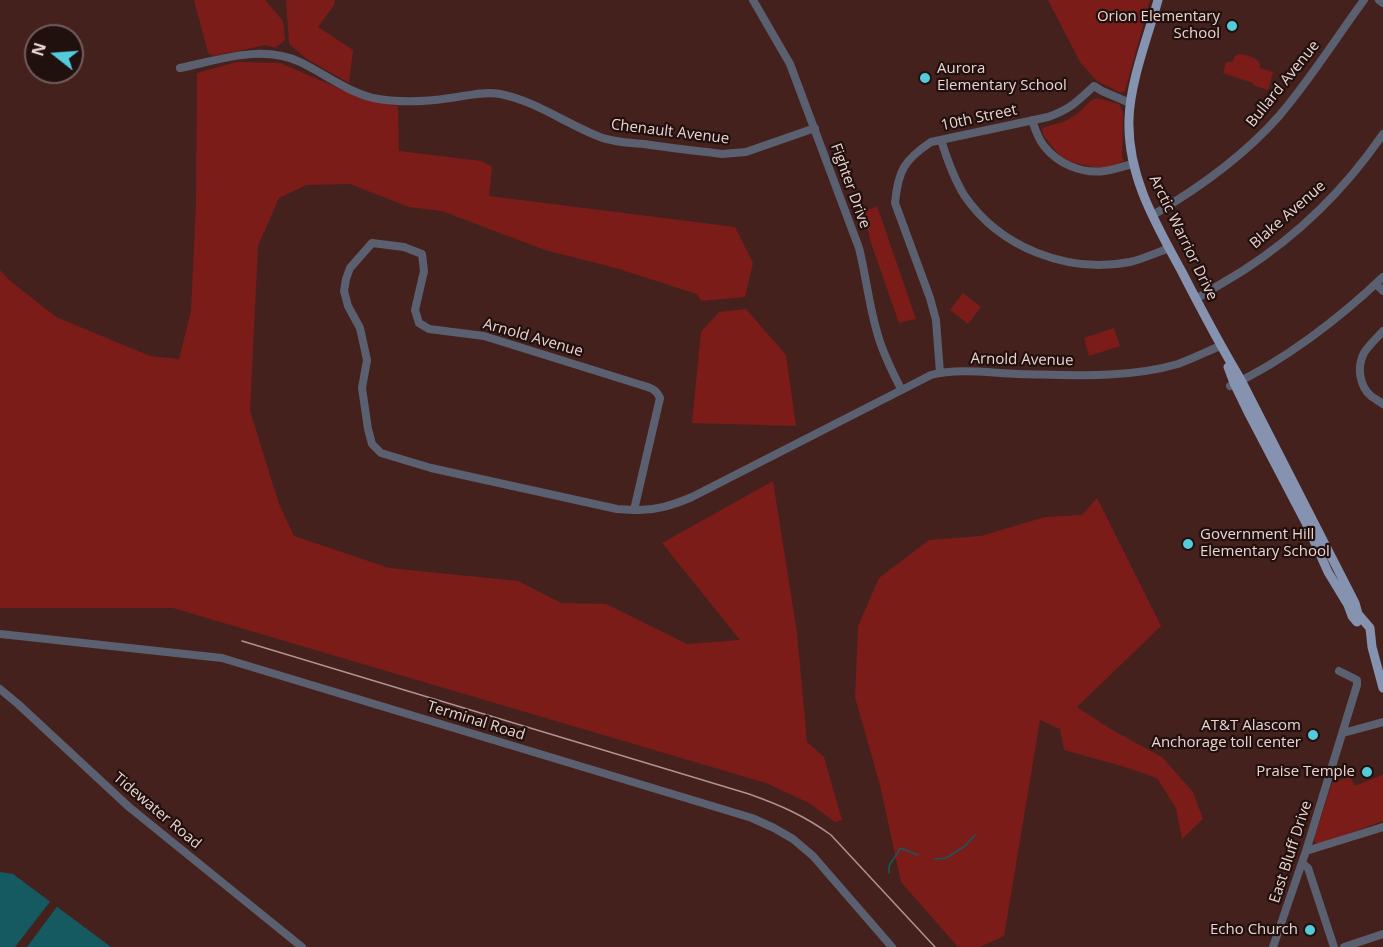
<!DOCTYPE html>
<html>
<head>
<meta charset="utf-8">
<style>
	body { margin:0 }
	#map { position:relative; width:1383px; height:947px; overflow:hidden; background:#45211e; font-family:"Open Sans",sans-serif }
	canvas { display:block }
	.north { position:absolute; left:24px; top:24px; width:60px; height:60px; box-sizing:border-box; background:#20100e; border:2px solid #715e5c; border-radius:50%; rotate:287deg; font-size:16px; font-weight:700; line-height:24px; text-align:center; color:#ebd3d0 }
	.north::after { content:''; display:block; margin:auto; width:21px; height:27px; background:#53cbda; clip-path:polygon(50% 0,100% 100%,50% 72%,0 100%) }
</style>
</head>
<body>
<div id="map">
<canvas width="1383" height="947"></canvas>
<div class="north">N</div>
</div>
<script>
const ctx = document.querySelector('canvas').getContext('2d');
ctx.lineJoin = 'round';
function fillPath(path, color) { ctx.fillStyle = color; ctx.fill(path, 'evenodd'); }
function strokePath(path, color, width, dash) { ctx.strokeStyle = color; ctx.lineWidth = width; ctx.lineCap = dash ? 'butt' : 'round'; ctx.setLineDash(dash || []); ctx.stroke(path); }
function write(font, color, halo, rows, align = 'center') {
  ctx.font = font + ' "Open Sans",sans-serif'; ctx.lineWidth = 4.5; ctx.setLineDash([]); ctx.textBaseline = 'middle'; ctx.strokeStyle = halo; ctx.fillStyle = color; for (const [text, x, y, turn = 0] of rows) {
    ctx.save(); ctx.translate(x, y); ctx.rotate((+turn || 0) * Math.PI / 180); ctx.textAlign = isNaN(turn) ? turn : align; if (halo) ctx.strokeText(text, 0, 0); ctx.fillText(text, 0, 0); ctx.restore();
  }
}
fillPath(new Path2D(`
	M194 0H265L283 21 285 40 275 48 266 45 214 56 208 53Z
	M286 0H335L334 5 318 27 353 50 349 83 307 59 289 44Z
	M1048 0H1150L1125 91 1121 93 1097 81 1080 62Z
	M1239 54C1248 56 1261 57 1260 68L1273 72 1268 90 1253 85V83L1223 73 1226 62H1232L1235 56Z
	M237 62 280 63 364 99 398 106 399 151 481 161 492 167 489 196 735 227 753 263 745 297 701 301 697 294 616 268 545 250 442 211 409 207 350 184 306 185 279 198 258 246 250 411 279 504 294 536 389 568 518 581 561 603 606 604 687 644 740 640 662 543 773 481 797 633 807 742 824 757 842 820 835 822 809 803 766 783 173 608H0V270L9 280 56 317 150 356 179 359 191 311 196 203 197 73Z
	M1097 98 1119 104 1123 112 1122 157 1124 161 1111 167H1095L1074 163 1060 156 1043 135 1042 128C1055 124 1068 122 1078 113 1085 108 1088 101 1097 98Z
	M877 206 916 319 899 323 870 240 869 233 859 214Z
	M963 293 981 307 968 324 950 310Z
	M746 309 786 355 796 426 692 423 701 332 719 312Z
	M1114 328 1120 346 1089 356 1084 338Z
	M1097 498 1161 626 1077 707 1112 730 1162 757 1193 792 1203 819 1182 839 1176 808 1157 778 1125 767 1064 750 1060 729 1040 720 1004 936 980 947H958L901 882 880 785 855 697 858 626 879 578 929 540 981 536 1045 517 1082 515Z
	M1383 775V821L1317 845 1314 839 1332 783 1351 776 1354 786Z`), '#7b1c19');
fillPath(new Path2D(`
	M0 872 13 874 111 947H0Z`), '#155961');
fillPath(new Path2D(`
	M52 899 59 904 27 947H15Z`), '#45211e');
strokePath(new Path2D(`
	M935 859 946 858 965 846 975 835
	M889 873C888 862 892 863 896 855 898 853 898 851 900 848L918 855`), '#155961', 1.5);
strokePath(new Path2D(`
	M753 0 790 64 859 248C866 276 869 305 877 332 882 352 892 371 901 389
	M1379 0 1383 3
	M180 68C219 60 262 44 300 62 325 74 346 91 373 98 399 103 424 102 450 98 466 96 483 91 500 94 536 101 566 124 600 137 614 142 629 143 644 144 665 147 686 150 707 152L722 154 746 152 815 128
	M1032 120C1035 129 1038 139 1044 146 1058 164 1082 174 1104 171 1114 170 1123 166 1133 164
	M941 140C947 159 953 177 964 195 1000 248 1068 274 1130 262 1143 259 1156 253 1169 248
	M1153 215C1199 188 1243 157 1279 116 1310 80 1336 38 1364 0
	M372 243 404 247 422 254 424 271 415 310 419 323 429 329 484 336 638 384C648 387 656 388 660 398L634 510 617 509 431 468 381 453 372 444 368 429 362 388 367 360 360 328 348 306 344 291 346 279 350 268Z
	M1376 284 1383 291
	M1196 299C1212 289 1228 280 1244 270 1298 235 1346 188 1383 134
	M1383 331C1377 338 1369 345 1364 353 1357 366 1359 386 1371 396 1375 399 1379 401 1383 404
	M940 373 936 320 930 298 895 203C898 171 904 160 931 142L1048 117C1070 109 1077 102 1094 86L1102 91 1130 103
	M1230 386C1284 361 1340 318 1383 277
	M634 510C655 511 673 505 692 497L931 375C958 368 990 373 1018 374 1071 375 1126 379 1178 364 1192 359 1206 352 1220 346
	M0 634 222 658 752 818 774 828 793 839 813 856 892 947
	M0 689 18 704 129 807 302 947
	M1343 733 1383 722
	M1306 851 1383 827
	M1302 863 1308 868 1334 947
	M1273 947 1306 851 1357 685V680L1339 671
	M1344 947 1383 934`), '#5a606f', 8);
strokePath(new Path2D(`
	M1158 0C1148 36 1130 82 1129 119 1127 176 1156 224 1182 272 1201 309 1220 345 1241 380L1355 603 1358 614 1370 628 1372 647 1383 688
	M1228 367 1234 383 1249 414 1306 523 1328 572 1348 605 1352 616 1357 622`), '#8592b0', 9);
strokePath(new Path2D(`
	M242 641 749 794C780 805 805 816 831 835L935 947`), '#af9390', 1.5);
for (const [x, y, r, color] of [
	[1232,26,6,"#53cbda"],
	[925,78,6,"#53cbda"],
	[1188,544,6,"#53cbda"],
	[1313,735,6,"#53cbda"],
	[1367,772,6,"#53cbda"],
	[1310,930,6,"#53cbda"]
]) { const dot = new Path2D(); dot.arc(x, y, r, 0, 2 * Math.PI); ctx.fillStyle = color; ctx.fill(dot); strokePath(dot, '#20100e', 2); }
write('15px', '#ebd3d0', '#20100e', [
	["Orion Elementary",1220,17],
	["School",1220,34],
	["Aurora",937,69,"left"],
	["Elementary School",937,86,"left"],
	["Government Hill",1200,535,"left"],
	["Elementary School",1200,552,"left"],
	["AT&T Alascom",1301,726],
	["Anchorage toll center",1301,743],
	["Praise Temple",1355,772],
	["Echo Church",1298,930]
], 'right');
write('15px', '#ebd3d0', '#20100e', [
	["Bullard Avenue",1283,84,-51],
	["10th Street",979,118,-12],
	["Chenault Avenue",670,132,7],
	["Fighter Drive",850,186,70],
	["Blake Avenue",1288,215,-41],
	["Arctic Warrior Drive",1183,238,64],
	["Arnold Avenue",533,338,16],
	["Arnold Avenue",1022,360,1],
	["Terminal Road",476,721,17],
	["Tidewater Road",157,811,40],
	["East Bluff Drive",1291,852,-72]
]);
</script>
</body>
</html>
